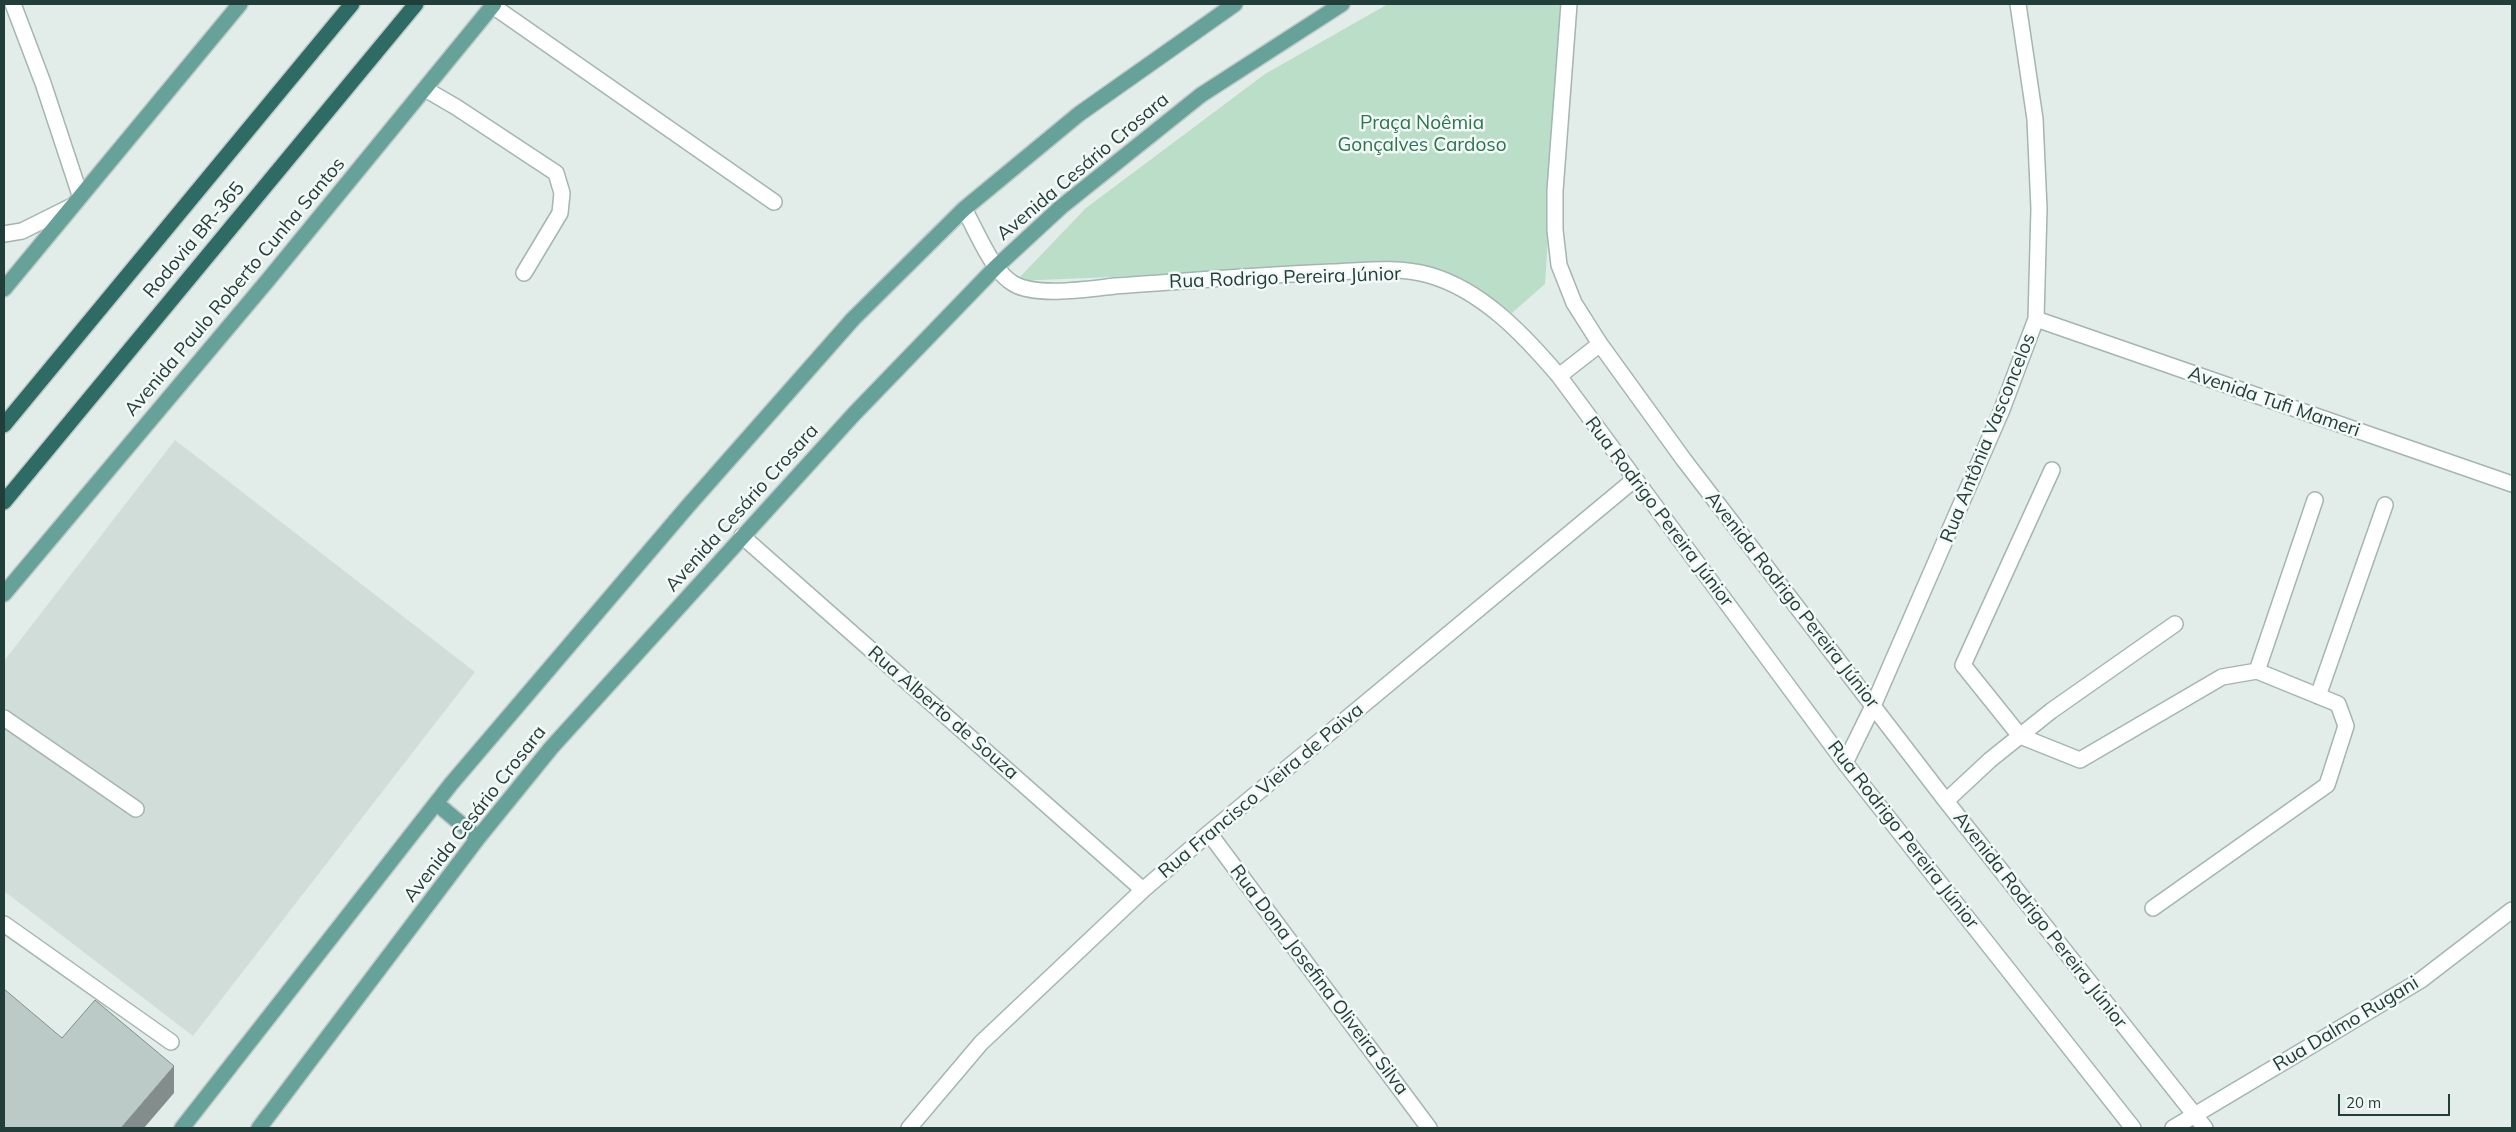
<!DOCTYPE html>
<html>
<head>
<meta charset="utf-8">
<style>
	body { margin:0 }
	#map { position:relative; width:2516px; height:1132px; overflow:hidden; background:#e2ede9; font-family:Mulish,sans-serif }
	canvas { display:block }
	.frame { position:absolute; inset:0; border:5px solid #223e3a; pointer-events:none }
	.scale { position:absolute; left:2338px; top:1094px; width:112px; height:22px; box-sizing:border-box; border:2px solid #223e3a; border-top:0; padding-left:6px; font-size:15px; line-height:18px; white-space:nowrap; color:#223e3a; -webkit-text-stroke:4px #f3f9f7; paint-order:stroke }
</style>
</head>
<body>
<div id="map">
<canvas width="2516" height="1132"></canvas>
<div class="frame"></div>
<div class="scale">20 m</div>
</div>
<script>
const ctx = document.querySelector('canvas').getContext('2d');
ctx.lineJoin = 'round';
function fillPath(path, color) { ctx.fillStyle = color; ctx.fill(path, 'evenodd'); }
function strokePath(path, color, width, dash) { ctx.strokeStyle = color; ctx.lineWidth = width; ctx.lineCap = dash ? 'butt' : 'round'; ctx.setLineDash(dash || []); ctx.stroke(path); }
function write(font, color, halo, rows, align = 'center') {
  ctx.font = font + ' Mulish,sans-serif'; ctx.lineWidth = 5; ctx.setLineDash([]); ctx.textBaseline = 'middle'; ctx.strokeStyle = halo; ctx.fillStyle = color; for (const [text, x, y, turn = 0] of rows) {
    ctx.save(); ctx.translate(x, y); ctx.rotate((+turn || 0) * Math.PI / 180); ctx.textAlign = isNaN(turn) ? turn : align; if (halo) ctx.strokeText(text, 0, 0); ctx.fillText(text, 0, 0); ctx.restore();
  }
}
fillPath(new Path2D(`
	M175 440 475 672 193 1036 4 891V661Z`), '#d1ddd8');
fillPath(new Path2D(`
	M1388 4H1569L1558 84 1545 284 1512 313 1423 264 1016 281 1086 208 1265 74Z`), '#bbdec8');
const minor = new Path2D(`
	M13 4 43 83 80 195
	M1569 4 1555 191V230L1559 265 1574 303 1600 344 1684 460 1946 801 2205 1128
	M493 6 774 202
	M425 89 456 107 556 173 562 193 560 213 524 273
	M964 209C977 231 992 272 1014 284 1037 297 1088 289 1115 286 1187 281 1259 275 1331 272 1363 271 1397 266 1429 275 1482 290 1524 335 1559 376L1845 763 2133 1128
	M4 234 22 231 72 206
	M2036 319 2512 484
	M1559 376 1600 344
	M2052 470 1963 665 2020 736 2080 760 2222 677 2257 671 2338 704 2346 726 2327 785 2153 908
	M742 536 1143 890
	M2257 671 2315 500
	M2318 696 2385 505
	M4 718 136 809
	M1845 763 1873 706 2001 412 2036 319 2039 209 2035 119 2018 4
	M1946 801 1990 760 2051 711 2175 624
	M1209 833 1429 1128
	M4 924 171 1042
	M909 1128 981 1043 1143 890 1209 833 1635 479
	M2173 1128 2421 980 2512 910`);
const major = new Path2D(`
	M4 289 240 4
	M4 594 268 280 494 4
	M436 803 478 838
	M182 1128 451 784 688 506 853 319 964 209 1079 114 1235 4
	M259 1128 478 838 551 748 854 414 996 267 1061 207 1201 95 1342 4`);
const highway = new Path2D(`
	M4 425 352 4
	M4 502 416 4`);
strokePath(minor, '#a5b5b1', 18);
strokePath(major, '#c1c9c8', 18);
strokePath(highway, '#c1c9c8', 18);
strokePath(minor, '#fff', 15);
strokePath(major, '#67a29a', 15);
strokePath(highway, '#2e6b65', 15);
fillPath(new Path2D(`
	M174 1066V1093L144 1128H121Z`), '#838d8b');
const building = new Path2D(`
	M4 989 62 1038 95 1000 174 1066 121 1128H4Z`);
fillPath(building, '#bbcac6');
strokePath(building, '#838d8b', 1);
write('19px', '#2c7550', '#f3f9f7', [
	["Praça Noêmia",1422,123],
	["Gonçalves Cardoso",1422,145]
]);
write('19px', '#223e3a', '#f3f9f7', [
	["Avenida Cesário Crosara",1083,167,-40],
	["Rodovia BR-365",194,240,-50],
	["Rua Rodrigo Pereira Júnior",1285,278,-2],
	["Avenida Paulo Roberto Cunha Santos",235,287,-50],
	["Avenida Tufi Mameri",2274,402,19],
	["Rua Antônia Vasconcelos",1988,438,-68],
	["Avenida Cesário Crosara",742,508,-48],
	["Rua Rodrigo Pereira Júnior",1659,512,53],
	["Avenida Rodrigo Pereira Júnior",1792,600,52],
	["Rua Alberto de Souza",943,713,41],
	["Rua Francisco Vieira de Paiva",1261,791,-40],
	["Avenida Cesário Crosara",475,814,-52],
	["Rua Rodrigo Pereira Júnior",1903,835,52],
	["Avenida Rodrigo Pereira Júnior",2040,920,52],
	["Rua Dona Josefina Oliveira Silva",1319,980,53],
	["Rua Dalmo Rugani",2346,1024,-31]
]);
</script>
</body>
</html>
